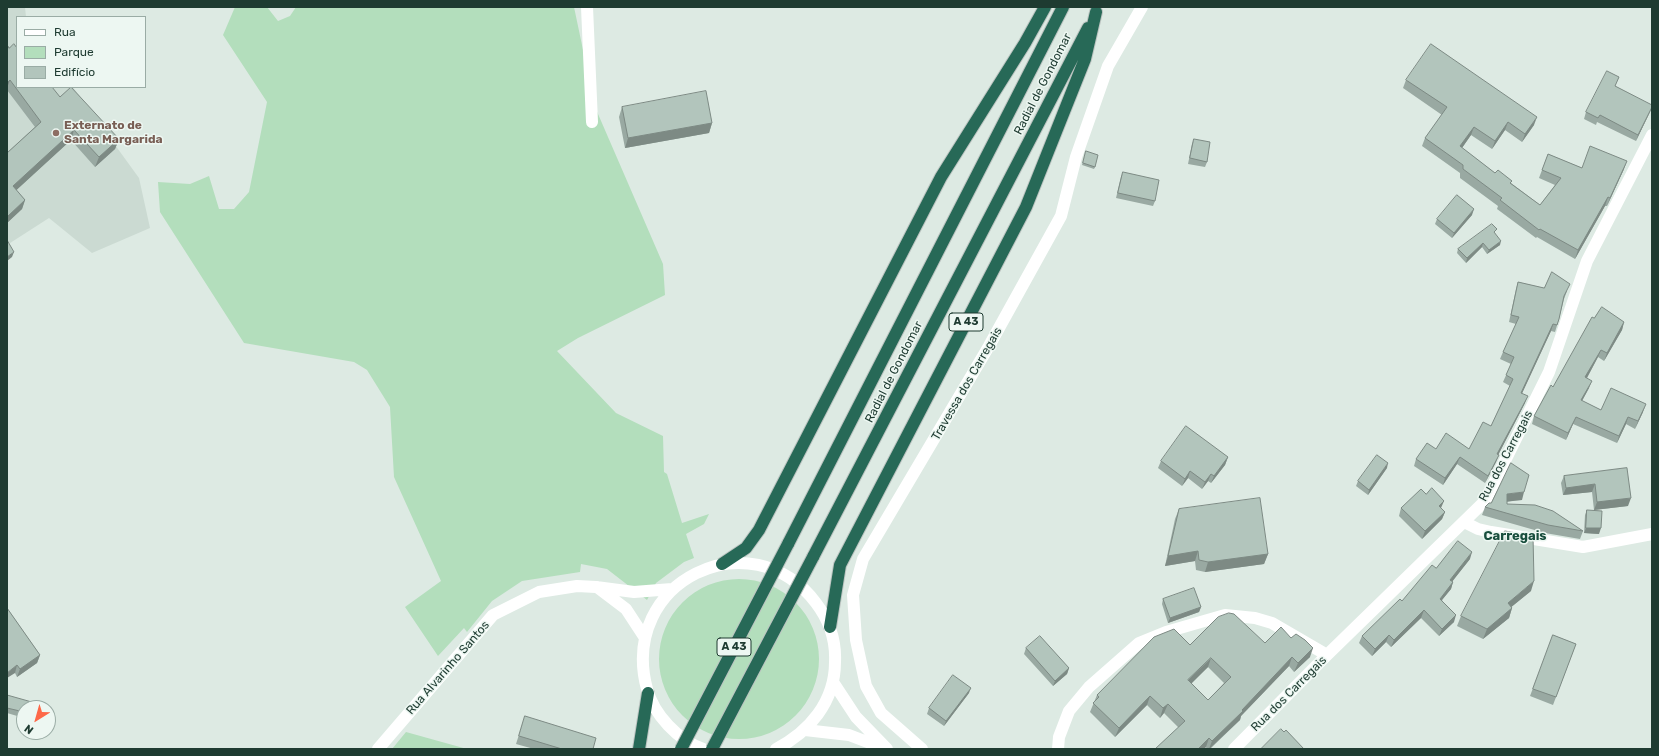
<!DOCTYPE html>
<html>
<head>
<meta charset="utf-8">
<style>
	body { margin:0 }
	#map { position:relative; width:1659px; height:756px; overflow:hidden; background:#ddeae3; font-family:Rubik,sans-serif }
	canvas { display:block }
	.frame { position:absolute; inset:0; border:8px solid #1e3b31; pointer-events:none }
	.legend { position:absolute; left:16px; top:16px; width:130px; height:72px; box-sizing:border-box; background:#edf7f2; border:1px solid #9aaca5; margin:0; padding:5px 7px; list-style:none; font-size:12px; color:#1e3b31 }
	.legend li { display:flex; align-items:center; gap:8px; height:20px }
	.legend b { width:20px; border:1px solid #9aaca5 }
	.north { position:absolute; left:16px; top:700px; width:40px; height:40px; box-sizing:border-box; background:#edf7f2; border:1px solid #9aaca5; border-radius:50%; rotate:217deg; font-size:11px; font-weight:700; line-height:16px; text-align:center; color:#1e3b31 }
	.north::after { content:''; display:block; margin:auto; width:14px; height:18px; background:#fd6848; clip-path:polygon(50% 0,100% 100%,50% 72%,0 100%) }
</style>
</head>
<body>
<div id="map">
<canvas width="1659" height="756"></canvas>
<div class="frame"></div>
<ul class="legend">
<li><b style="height:5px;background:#fff"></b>Rua</li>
<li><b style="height:11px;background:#b3debc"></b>Parque</li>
<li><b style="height:11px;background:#b2c5bc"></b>Edifício</li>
</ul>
<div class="north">N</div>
</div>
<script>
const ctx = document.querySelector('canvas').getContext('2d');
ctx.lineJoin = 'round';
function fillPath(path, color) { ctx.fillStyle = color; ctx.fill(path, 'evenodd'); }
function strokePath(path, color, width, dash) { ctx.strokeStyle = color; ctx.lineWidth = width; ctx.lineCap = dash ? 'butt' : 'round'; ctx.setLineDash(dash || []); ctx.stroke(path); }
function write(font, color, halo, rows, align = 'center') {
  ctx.font = font + ' Rubik,sans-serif'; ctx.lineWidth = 3; ctx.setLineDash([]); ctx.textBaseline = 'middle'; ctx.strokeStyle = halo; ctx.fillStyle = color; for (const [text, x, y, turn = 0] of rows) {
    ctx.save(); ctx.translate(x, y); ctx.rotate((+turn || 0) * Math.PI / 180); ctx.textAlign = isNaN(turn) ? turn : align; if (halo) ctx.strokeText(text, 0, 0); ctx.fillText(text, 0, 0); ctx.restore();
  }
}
fillPath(new Path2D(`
	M7 7H25L26 17H17V87H73L139 178 150 228 92 253 49 218 7 245Z`), '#cbdad2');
fillPath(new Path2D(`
	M235 7H267L278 21 290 16 296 7H574L595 107 663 264 665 295 578 338 557 351 616 413 663 436 664 472 667 474 682 523 709 514 704 524 686 534 694 558 684 562 656 583 647 600 607 569 581 564 580 572 522 581 492 601 467 632 464 628 438 656 405 607 441 581 394 477 390 407 367 370 354 362 244 343 160 212 158 182 190 184 209 176 219 209H234L249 192 267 102 223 35Z
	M659 659a80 80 0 1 1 160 0a80 80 0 1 1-160 0Z
	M406 732 467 749H392Z`), '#b3debc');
const highway = new Path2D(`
	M788 544 1063 7
	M813 557 1088 28
	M722 564 746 548 759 530 941 177 1025 43 1045 7
	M830 627 840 565 1026 207 1085 59 1096 12
	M639 749 648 693`);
strokePath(highway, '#bcc4c1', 14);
strokePath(new Path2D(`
	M587 7 592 122
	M1464 522 1478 529 1491 532 1583 547 1652 534
	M597 587 626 609 645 638
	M833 682 856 717 887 749
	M805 730 849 735 883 748
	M378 749 493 615 539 592 577 586 596 587 634 592 672 589
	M703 749C678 740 654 715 647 689 618 581 751 517 816 603 829 620 836 641 835 662 835 702 809 732 776 749
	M922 749 881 713 866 686 856 640 853 595 863 559 989 346 1061 216 1076 157 1108 66 1142 7
	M1058 749 1059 737 1069 711 1089 687 1139 643 1166 632 1225 615 1255 618 1272 623 1327 655
	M1234 749 1327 655 1485 501 1549 372 1587 261 1652 135`), '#fff', 12);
strokePath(highway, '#276957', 12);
const highwayBridge = new Path2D(`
	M681 749 788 544
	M712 749 813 557`);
strokePath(highwayBridge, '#bcc4c1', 14, []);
strokePath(highwayBridge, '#276957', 12);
fillPath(new Path2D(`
	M7 45 60 97 119 139 115 149 95 167 71 140 16 190 25 200 22 209 7 223V153L35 127 7 90Z
	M1619 77 1615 86 1652 107 1636 141 1597 122 1596 125 1584 119 1586 112Z
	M1406 80 1534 125 1522 142 1505 130 1492 149 1471 135 1462 148 1495 173 1511 183 1540 205 1555 185 1539 178 1548 154 1582 168 1624 169 1607 206H1605L1575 259 1537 237 1536 238 1497 209 1498 206 1460 178V173L1422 146 1425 138 1442 115 1403 88Z
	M622 107 712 123 709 133 625 148 619 117Z
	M1194 139 1207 162 1205 167 1188 164 1192 144Z
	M1086 151 1095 167 1094 169 1082 165Z
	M1123 172 1155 201 1153 206 1116 198 1121 177Z
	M1472 215 1452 238 1435 224 1437 219Z
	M1495 233 1500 245 1487 254 1482 247 1466 263 1457 253 1458 249Z
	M1518 282 1544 288 1567 291 1564 299 1559 319 1555 332 1551 331 1522 393 1525 403 1498 455 1496 462 1485 483 1457 464 1443 485 1414 466 1416 459 1469 449 1491 426 1510 386 1503 382 1511 364 1500 359 1503 352 1516 324 1509 322 1516 289Z
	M1594 318 1624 322 1622 330 1604 361 1598 357 1587 378 1589 388 1582 401 1601 410 1643 412 1635 429 1626 424 1617 443 1573 424 1566 440 1532 424 1534 416 1553 387Z
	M1228 457 1225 465 1211 483 1208 481 1202 489 1188 478 1182 486 1158 468 1161 461Z
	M1387 468 1368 495 1356 486 1358 481Z
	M1627 468 1628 506 1594 510 1592 492 1563 495 1561 483 1564 476Z
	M1426 494 1445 512 1442 519 1422 539 1399 516 1401 508Z
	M1522 500 1507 501V504L1583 531 1580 539 1545 533 1482 515 1485 507 1491 503Z
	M1179 509 1268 554 1264 564 1205 572 1196 570 1195 561 1165 566 1175 519Z
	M1587 510 1599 534 1584 533 1585 515Z
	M1470 559 1452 581 1453 582 1451 589 1442 600 1454 622 1439 636 1421 618 1391 647 1386 642 1372 656 1359 643 1362 636 1402 601 1436 568Z
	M1531 591 1511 607 1512 608 1509 618 1483 639 1457 626 1461 616Z
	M1163 599 1201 607 1199 612 1168 623 1162 604Z
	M7 608 40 655 37 663 17 677 15 673Z
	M1553 635 1576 644 1553 705 1530 696Z
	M1265 643 1310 657 1294 672 1289 666 1241 716 1240 720 1210 749H1208L1178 727 1164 713 1160 718 1147 705 1115 737 1090 712 1097 695 1190 645ZM1208 667 1224 683 1208 700 1191 683Z
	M1026 648 1069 668 1067 674 1053 686 1024 654Z
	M969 693 944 726 927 714 929 708Z
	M7 695 24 708V718L7 713Z
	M525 716 593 749H534L516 744Z`), '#99a9a2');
fillPath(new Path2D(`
	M10 80 7 88V83Z
	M1652 107 1650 112 1636 141 1638 135Z
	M1537 117 1534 125 1522 142 1525 134Z
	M1508 122 1505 130 1492 149 1495 141Z
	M712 123 709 133 625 148 628 138Z
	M1474 127 1471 135 1457 155 1460 146Z
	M74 130 71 140 10 196 13 186Z
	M119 139 115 149 95 167 99 157Z
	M1627 161 1624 169 1607 206 1610 198Z
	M1608 197 1605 206 1575 259 1578 250Z
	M25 200 22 209 7 223 8 216Z
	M1474 209 1472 215 1452 238 1454 233Z
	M1501 241 1500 245 1487 254 1489 250Z
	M1483 243 1482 247 1466 263 1467 258Z
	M14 252 12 257 7 261V257Z
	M1624 322 1622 330 1604 361 1607 353Z
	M1553 324 1551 331 1519 400 1521 393Z
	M1601 350 1598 357 1583 385 1585 377Z
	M1592 381 1589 388 1578 408 1581 400Z
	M1528 396 1525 403 1495 461 1497 454Z
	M1646 404 1643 412 1635 429 1638 421Z
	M1576 417 1573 424 1566 440 1568 433Z
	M1628 417 1626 424 1617 443 1619 436Z
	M1499 455 1496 462 1485 483 1488 476Z
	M1228 457 1225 465 1211 483 1214 476Z
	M1460 457 1457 464 1443 485 1445 478Z
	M1388 463 1387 468 1368 495 1369 490Z
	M1190 471 1188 478 1182 486 1185 479Z
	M1211 474 1208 481 1202 489 1205 482Z
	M1595 484 1592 492 1563 495 1566 488Z
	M1524 492 1522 500 1504 502 1507 494Z
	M1631 498 1628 506 1594 510 1597 502Z
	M1444 501 1441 508 1439 506Z
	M1445 512 1442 519 1422 539 1425 531Z
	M1586 528H1601L1599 534 1584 533Z
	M1198 551 1195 561 1165 566 1168 556Z
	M1472 552 1470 559 1448 587 1450 580Z
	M1268 554 1264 564 1205 572 1208 562Z
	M1534 581 1531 591 1504 613 1508 603Z
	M1453 582 1451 589 1437 606 1440 599Z
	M1201 607 1199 612 1168 623 1170 618Z
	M1512 608 1509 618 1483 639 1487 629Z
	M1424 610 1421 618 1391 647 1394 640Z
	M1456 615 1454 622 1439 636 1442 629Z
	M1389 635 1386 642 1372 656 1375 649Z
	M1313 648 1310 657 1294 672 1298 663Z
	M40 655 37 663 17 677 20 669Z
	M1292 657 1289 666 1241 716 1240 720 1209 749 1212 741Z
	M1211 658 1208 667 1185 690 1188 680Z
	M17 665 15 673 7 678V673Z
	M1069 668 1067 674 1053 686 1055 681Z
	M971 688 969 693 944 726 946 721Z
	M1150 696 1147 705 1115 737 1119 728Z
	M1168 704 1164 713 1160 718 1163 708Z
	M1209 738 1206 747 1204 749H1198Z`), '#7d8a84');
const building = new Path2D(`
	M14 44 17 48V87H52L60 97 71 87 119 139 99 157 74 130 13 186 25 200 8 216 7 215V153L41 122 10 80 7 83V45L9 48Z
	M1431 44 1537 117 1525 134 1508 122 1495 141 1474 127 1460 146 1495 173 1498 170 1512 181 1510 183 1540 205 1561 178 1542 170 1548 154 1582 168 1590 146 1627 161 1610 198 1608 197 1578 250 1540 229 1539 230 1500 200 1502 198 1463 169V165L1425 138 1447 107 1406 80Z
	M1607 71 1619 77 1615 86 1652 105V107L1638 135 1600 115 1598 118 1586 112Z
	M706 91 712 123 628 138 622 107Z
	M1194 139 1210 142 1207 162 1190 158Z
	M1086 151 1098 155 1095 167 1083 163Z
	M1123 172 1159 180 1155 201 1118 193Z
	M1457 195 1474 209 1454 233 1437 219Z
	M1492 224 1497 229 1494 232 1501 241 1489 250 1483 243 1467 258 1458 249Z
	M7 240 14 252 7 257Z
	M1552 272 1570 284 1564 296 1559 319 1557 325 1553 324 1521 393 1528 396 1497 454 1499 455 1488 476 1460 457 1445 478 1416 459 1427 443 1436 449 1446 433 1469 449 1483 422 1491 426 1513 379 1506 375 1514 357 1503 352 1519 317 1511 315 1518 282 1544 288Z
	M1602 307 1624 322 1607 353 1601 350 1585 377 1592 381 1581 400 1601 410 1611 388 1646 404 1638 421 1628 417 1619 436 1576 417 1568 433 1534 416 1551 385 1553 387 1592 317 1594 318Z
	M1186 426 1228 457 1214 476 1211 474 1205 482 1190 471 1185 479 1161 461Z
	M1377 455 1388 463 1369 490 1358 481Z
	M1511 463 1529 475 1524 492 1507 494V504L1535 505 1553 511 1583 531 1548 525 1485 507 1489 503H1491Z
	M1627 468 1631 498 1597 502 1595 484 1566 488 1564 476Z
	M1432 488 1444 501 1439 506 1445 512 1425 531 1401 508 1421 489 1426 494Z
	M1260 498 1268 554 1208 562 1199 560 1198 551 1168 556 1179 509Z
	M1587 510 1602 511 1601 528H1586Z
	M1505 531 1533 536 1534 581 1508 603 1512 608 1487 629 1461 616Z
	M1458 541 1472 552 1450 580 1453 582 1440 599 1456 615 1442 629 1424 610 1394 640 1389 635 1375 649 1362 636 1400 599 1402 601 1432 565 1436 568Z
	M1194 588 1201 607 1170 618 1163 599Z
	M7 608 40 655 20 669 17 665 7 673Z
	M1229 613 1234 614 1265 643 1281 627 1291 638 1296 634 1305 640 1313 648 1298 663 1292 657 1242 710 1243 711 1212 741 1209 738 1198 749H1155L1185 721 1168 704 1163 708 1150 696 1119 728 1093 703 1099 697 1097 695 1154 637 1174 629 1190 645 1218 617ZM1211 658 1231 677 1208 700 1188 680Z
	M1553 635 1576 644 1556 697 1533 689Z
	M1040 636 1069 668 1055 681 1026 648Z
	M953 675 971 688 946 721 929 708Z
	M7 695 46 706V708H24V712L7 708Z
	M525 716 596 738 593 749H562L519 736Z
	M1281 729 1284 732 1286 730 1304 749H1261Z`);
fillPath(building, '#b2c5bc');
strokePath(building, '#7d8a84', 1);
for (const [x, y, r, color] of [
	[56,133,4,"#8d6e63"]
]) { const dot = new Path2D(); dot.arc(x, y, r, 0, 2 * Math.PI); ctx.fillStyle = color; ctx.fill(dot); strokePath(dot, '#edf7f2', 1.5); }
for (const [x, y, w] of [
	[966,322,34],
	[734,647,34]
]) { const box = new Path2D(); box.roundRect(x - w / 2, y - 9, w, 18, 3); ctx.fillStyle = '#edf7f2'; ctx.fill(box); strokePath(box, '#1e3b31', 1); }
write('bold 11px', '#1e3b31', null, [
	["A 43",966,322],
	["A 43",734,647]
]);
write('12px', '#1e3b31', '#edf7f2', [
	["Radial de Gondomar",1043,84,-63],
	["Radial de Gondomar",894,372,-63],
	["Travessa dos Carregais",967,384,-60],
	["Rua dos Carregais",1506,456,-62],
	["Rua Alvarinho Santos",448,668,-49],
	["Rua dos Carregais",1289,694,-45]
]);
write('bold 12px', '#785e54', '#edf7f2', [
	["Externato de",64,126],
	["Santa Margarida",64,140]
], 'left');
write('bold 13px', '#184e3d', '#edf7f2', [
	["Carregais",1515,536]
]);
</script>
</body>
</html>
